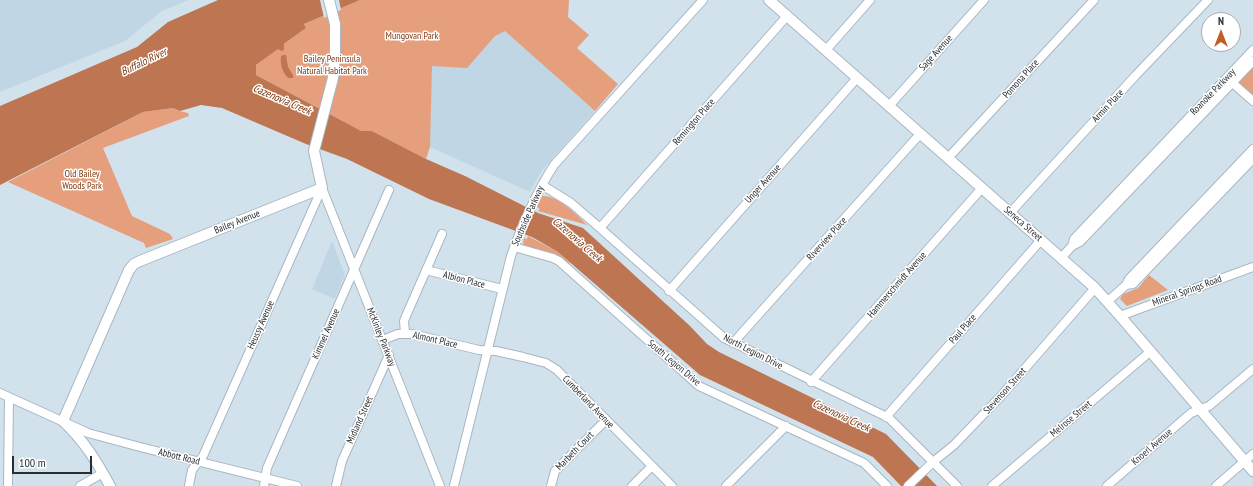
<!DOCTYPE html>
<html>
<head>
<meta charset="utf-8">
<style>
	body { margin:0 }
	#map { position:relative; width:1253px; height:486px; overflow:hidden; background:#d2e2ed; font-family:"PT Sans Narrow",sans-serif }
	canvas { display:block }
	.north { position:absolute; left:1201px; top:12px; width:40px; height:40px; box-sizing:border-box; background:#fff; border:1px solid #a9abad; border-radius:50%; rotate:0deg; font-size:11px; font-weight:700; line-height:16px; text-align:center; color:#282e32 }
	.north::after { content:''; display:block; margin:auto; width:14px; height:18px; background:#c15d26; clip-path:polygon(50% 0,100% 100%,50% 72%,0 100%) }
	.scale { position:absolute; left:12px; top:456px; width:80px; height:18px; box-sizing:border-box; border:2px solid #282e32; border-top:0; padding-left:5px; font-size:12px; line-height:14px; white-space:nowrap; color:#282e32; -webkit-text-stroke:3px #fff; paint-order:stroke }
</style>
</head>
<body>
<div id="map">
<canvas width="1253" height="486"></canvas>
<div class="north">N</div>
<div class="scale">100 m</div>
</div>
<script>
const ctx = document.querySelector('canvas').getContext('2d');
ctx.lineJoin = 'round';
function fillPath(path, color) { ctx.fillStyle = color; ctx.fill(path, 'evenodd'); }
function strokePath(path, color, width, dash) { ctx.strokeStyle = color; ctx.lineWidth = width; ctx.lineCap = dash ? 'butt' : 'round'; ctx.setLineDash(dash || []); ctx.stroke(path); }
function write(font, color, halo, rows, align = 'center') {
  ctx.font = font + ' "PT Sans Narrow",sans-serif'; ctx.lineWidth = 3; ctx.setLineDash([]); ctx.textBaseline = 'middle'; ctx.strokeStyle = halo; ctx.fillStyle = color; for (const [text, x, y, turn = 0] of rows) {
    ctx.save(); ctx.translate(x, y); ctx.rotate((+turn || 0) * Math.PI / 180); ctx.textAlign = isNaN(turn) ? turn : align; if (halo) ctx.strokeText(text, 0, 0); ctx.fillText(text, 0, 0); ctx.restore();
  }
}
fillPath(new Path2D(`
	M0 0H189L162 11 125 41 0 92Z
	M372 0H569L568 17 557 78 595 111 542 170 530 192 430 147Z
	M332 241 345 275 335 299 312 289Z`), '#c0d6e5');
fillPath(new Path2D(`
	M360 0H569L568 17 589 35 577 48 618 84 595 111 505 31 495 36 467 68 432 66 430 147 426 159 372 131H361L352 126 256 75V65L306 28 304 24Z
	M1253 66V97L1237 83Z
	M173 108 180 111 188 113 189 116 103 148 132 216 170 234 173 239 146 248 144 243 8 182 143 112Z
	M542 196C557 195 577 214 587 225L538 211 540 209 537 207Z
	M528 236 558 252 570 263 568 265 556 255 525 246 523 244 524 238 527 239Z
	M1149 275 1168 290 1127 306 1120 299 1123 294 1138 288Z`), '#e59f7d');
fillPath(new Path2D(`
	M218 0H360L304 24 306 28 284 44V50L281 51 278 49 256 65V75L352 126 361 131H372L426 159 465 176 538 213 583 228 690 326 707 344 719 352 886 434 937 486H901L873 457 700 375 558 252 532 237 429 199 347 159 306 144 222 108 201 105 180 111 173 108 143 112 0 185V106L137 47 168 22Z
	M284 55H286L288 67 293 75V78H288C282 71 280 65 281 56Z`), '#be7551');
fillPath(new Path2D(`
	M320 0H339L341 10 324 18Z`), '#d2e2ed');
const minor = new Path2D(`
	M826 50 870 0
	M1228 79 1253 101
	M889 106 984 0
	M948 158 1094 0
	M542 185 571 203 600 228 724 338 889 418 957 486
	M322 188 440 486
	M1010 213 1136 75 1208 0
	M600 228 787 16
	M1072 246 1074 239 1253 50
	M514 247 553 258 559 261 699 386 864 463 887 486
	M1061 258 1072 246 1080 242 1253 61
	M426 270 502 289
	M1126 285 1133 284 1253 159
	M669 291 857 78
	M1108 301 1126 285 1129 279 1253 149
	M1120 316 1253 267
	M405 333 404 321 406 316 442 234
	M383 340 398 334H412L479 350 496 351 523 357 546 363 557 370 672 486
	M733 343 920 134
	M811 382 982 188
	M0 393 88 433 140 447 297 486
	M886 417 1041 240
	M8 486 9 397
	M80 486 103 473
	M189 486 192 470 203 456 322 188
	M264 486 267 468 389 190
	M336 486 342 461 389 355
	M454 486 511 256C522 225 536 193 554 165L703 0
	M551 486 555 471 606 420
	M632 486 652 466
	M726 486 786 426
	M908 486 933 462 954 445 1001 396 1095 288
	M992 486 1151 351
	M1107 486 1191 413 1209 406 1253 369
	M1216 486 1253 454`);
const major = new Path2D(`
	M769 0 1095 288 1120 316 1253 471
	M110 486C96 460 84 441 63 421L129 270 134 264 140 261 322 188 314 151 333 78 335 53V24L329 0`);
strokePath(minor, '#a8b7c2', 10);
strokePath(major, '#a8b7c2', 12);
strokePath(minor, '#fff', 8);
strokePath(major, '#fff', 10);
write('10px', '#7d3810', '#fff', [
	["Mungovan Park",412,36],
	["Bailey Peninsula",332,59],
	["Natural Habitat Park",332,71],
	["Old Bailey",82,174],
	["Woods Park",82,186]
]);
write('10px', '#282e32', '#fff', [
	["Sage Avenue",936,53,-48],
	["Pomona Place",1021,79,-48],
	["Roanoke Parkway",1213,92,-46],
	["Armin Place",1108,106,-47],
	["Remington Place",694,122,-49],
	["Unger Avenue",763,184,-48],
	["Southside Parkway",528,216,-66],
	["Bailey Avenue",237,222,-22],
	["Seneca Street",1023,224,41],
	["Riverview Place",827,239,-48],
	["Albion Place",464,280,14],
	["Hammerschmidt Avenue",897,285,-49],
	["Mineral Springs Road",1187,291,-20],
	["Heussy Avenue",261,325,-66],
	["Paul Place",963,329,-49],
	["Kimmel Avenue",326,334,-66],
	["McKinley Parkway",381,337,68],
	["Almont Place",435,340,13],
	["North Legion Drive",753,352,27],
	["South Legion Drive",674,363,40],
	["Stevenson Street",1005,391,-48],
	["Cumberland Avenue",588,402,46],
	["Melrose Street",1071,419,-40],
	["Midland Street",360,420,-66],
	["Knoerl Avenue",1152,447,-41],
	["Marbeth Court",575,451,-46],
	["Abbott Road",179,457,14]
]);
write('italic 11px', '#7c370f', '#fff', [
	["Buffalo River",144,62,-26],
	["Cazenovia Creek",282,100,23],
	["Cazenovia Creek",577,240,41],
	["Cazenovia Creek",841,416,25]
]);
</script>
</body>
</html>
